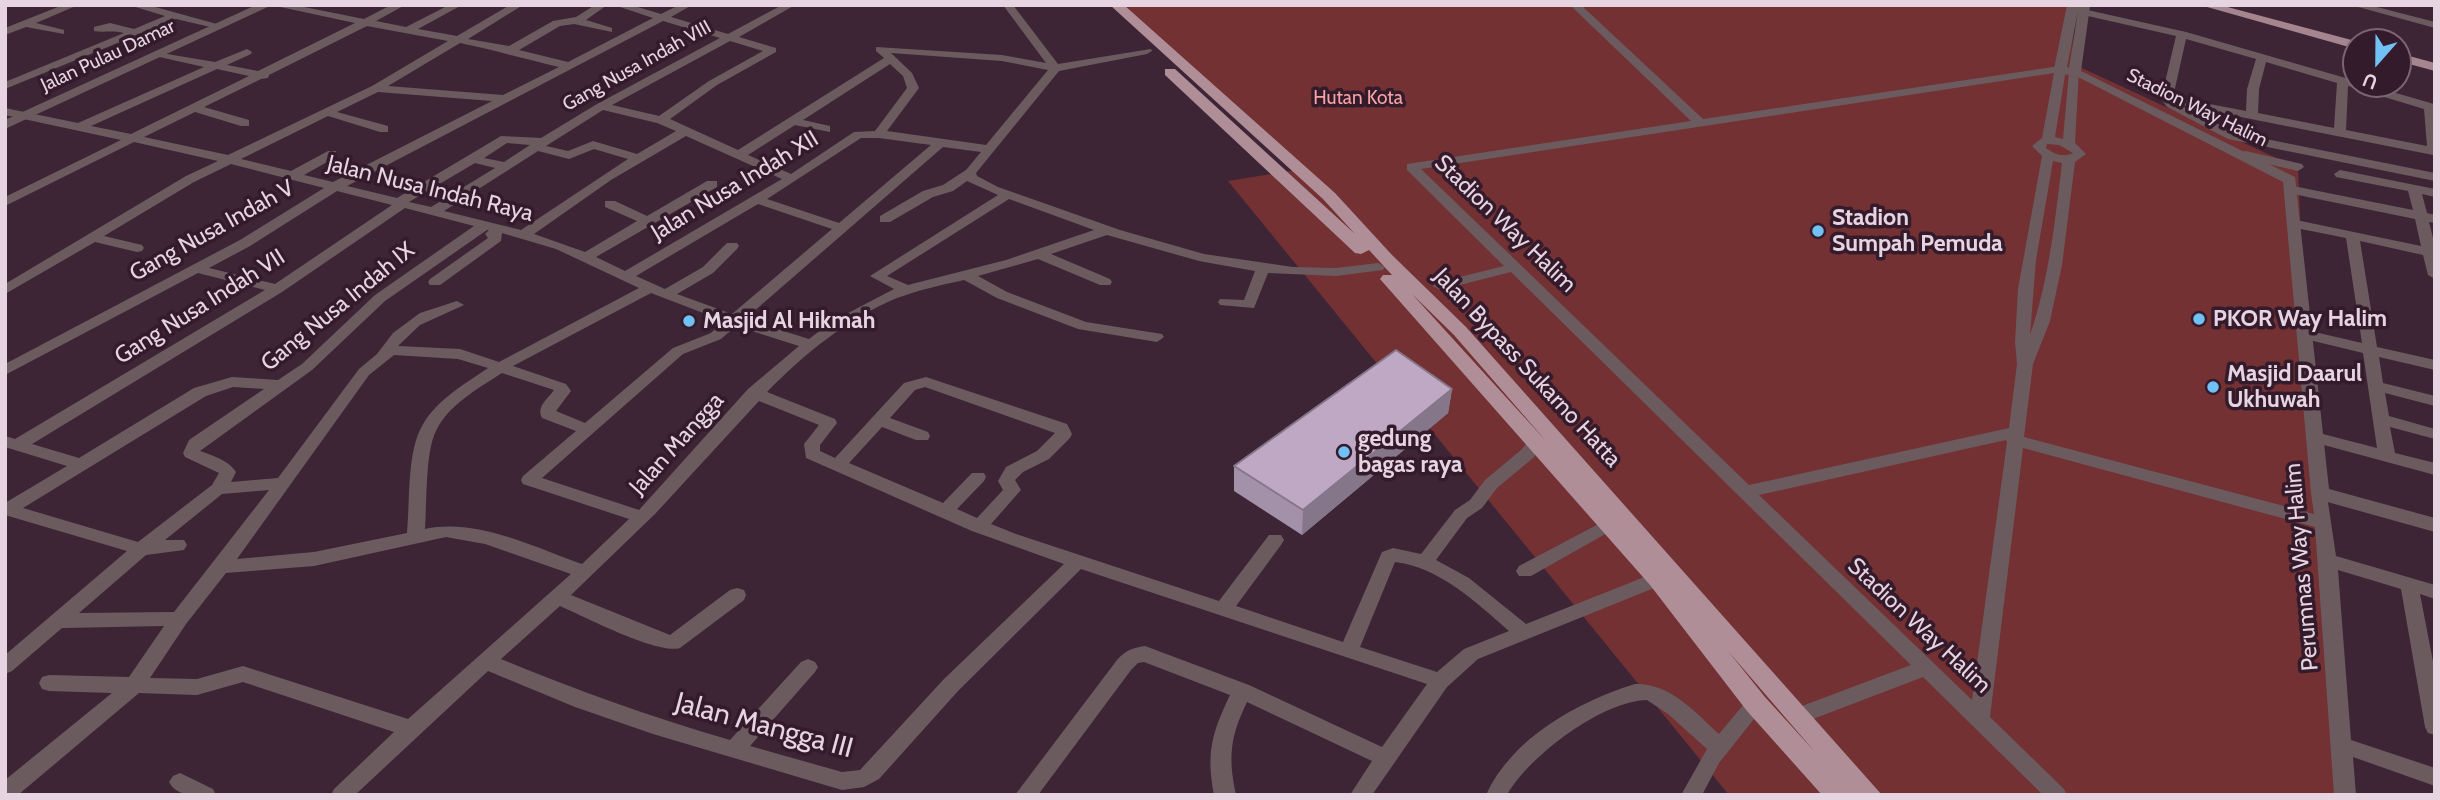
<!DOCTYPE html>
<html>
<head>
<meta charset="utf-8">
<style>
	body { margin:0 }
	#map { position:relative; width:2440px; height:800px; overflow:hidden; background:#3e2536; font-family:Cabin,sans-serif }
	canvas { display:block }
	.frame { position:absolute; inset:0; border:7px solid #e6d5e0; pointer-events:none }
	.north { position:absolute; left:2342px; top:28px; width:70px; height:70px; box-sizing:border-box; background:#341b2c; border:2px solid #7b6574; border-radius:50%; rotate:201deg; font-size:19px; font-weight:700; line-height:28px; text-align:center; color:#e6d5e0 }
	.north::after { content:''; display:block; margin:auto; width:24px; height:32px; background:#71c1f5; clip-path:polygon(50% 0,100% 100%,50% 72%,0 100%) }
</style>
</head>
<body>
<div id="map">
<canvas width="2440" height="800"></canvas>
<div class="frame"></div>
<div class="north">U</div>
</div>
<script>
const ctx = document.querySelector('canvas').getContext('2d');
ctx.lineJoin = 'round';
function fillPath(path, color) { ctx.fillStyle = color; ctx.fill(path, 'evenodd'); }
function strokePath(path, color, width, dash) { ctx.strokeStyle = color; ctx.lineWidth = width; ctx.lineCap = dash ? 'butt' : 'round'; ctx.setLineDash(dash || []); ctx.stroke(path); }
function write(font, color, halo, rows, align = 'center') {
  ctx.font = font + ' Cabin,sans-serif'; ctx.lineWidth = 7; ctx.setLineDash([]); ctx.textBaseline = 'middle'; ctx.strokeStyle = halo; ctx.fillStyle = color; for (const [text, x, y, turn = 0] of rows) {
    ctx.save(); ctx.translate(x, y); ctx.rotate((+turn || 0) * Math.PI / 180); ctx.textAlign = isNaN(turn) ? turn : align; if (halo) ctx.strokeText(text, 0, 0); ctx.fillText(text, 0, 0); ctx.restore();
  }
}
fillPath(new Path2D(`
	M1117 5H2076L2071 63 2298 168 2304 311 2350 795H1729L1228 181 1296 170Z`), '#733133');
fillPath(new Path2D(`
	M63 5H78L36 23 64 30V34L26 27 5 35V28Z
	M129 5H148L224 26 219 29 176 19 5 89V82L124 33C112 30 104 33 94 31V27L110 23 134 29 165 16Z
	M271 5H294L364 19 391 5H405L376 21 406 27 449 5H462L418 29 457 36 510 5H523L468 39 509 46 553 21 576 17 595 5H607L586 20 612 28V32L574 24 560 26 519 50 568 62 653 18 614 5H631L661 14 679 5H692L671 17 728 34 782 5H795L739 37 776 48V52L717 85 670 119 738 150 884 58 876 51V47L1002 55 1046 63 1003 5H1013L1058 64 1151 49 1152 51 1147 54 1059 71 976 173 977 176 998 187 1120 230 1204 254 1293 267 1336 268 1378 263 1385 267 1383 270 1336 276 1268 273 1254 308 1220 305 1218 302 1220 299 1244 300 1255 271 1199 261 1107 235 1051 254 1110 279 1112 282 1110 285H1100L1038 259 978 276 1007 292 1086 322 1162 334 1164 337 1157 342 1078 329 997 298 964 280C941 285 919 290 897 298 848 318 803 355 767 392L835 419 837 423 820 445V451L835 458 904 383 926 377 1067 424 1072 434 1070 438 1049 459 1023 472 1015 480 1021 490 991 524 1016 534 1219 601 1269 535H1281L1284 540 1281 545 1236 606 1343 642 1382 552 1393 548 1421 554 1455 510 1470 500 1485 480 1521 450 1532 437 1538 436 1546 441 1533 458 1497 488 1482 508 1467 518 1436 560 1469 578 1526 624 1652 574 1658 572 1664 574 1667 579 1664 584 1478 659 1447 687 1372 795H1350L1372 761 1247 702C1230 737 1228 757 1236 795H1214C1206 752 1212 733 1230 695L1144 662 1138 663 1131 670 1038 795H1015L1117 660C1126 650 1132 648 1145 646L1249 685 1382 747 1427 684 1081 569 958 691 879 779 864 787 842 790 653 734 575 707 488 671 355 795H331L334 789 394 732 243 682 197 695 139 693 18 795H5V780L112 693 49 691 42 689 39 683 42 677 49 675 129 677 164 626 62 628 12 671 5 674V655L127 551 5 515V503L67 466 5 447V436L15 439 265 290 198 273 5 375V364L240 240 324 188 231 164 194 182 104 236 142 245 144 248 142 251 137 252 95 242 5 294V284L186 176 218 161 134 142 5 206V197L121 140 5 115V108L78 123 204 67 155 56V52L215 62 247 49 252 52 251 54 227 65 258 71 355 23ZM663 21 720 38 597 104 541 138 501 136 397 198 347 186ZM367 26 448 41 372 86 228 155 144 137 195 112 241 126H249V120L204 107 261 79 268 78 269 75ZM730 41 763 51 709 81 659 116 612 105ZM460 43C494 50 525 59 559 67L503 95 388 86ZM891 53 1002 61 1048 70 986 145 887 131 919 88 912 73ZM890 64 903 76 907 88 875 131 854 132 791 174 748 155 795 125 830 132V126L803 120ZM217 69 249 76 131 134 91 126ZM378 92 492 101 333 182 304 175 336 157V151H328L291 171 241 159 328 116 380 132H388V126L337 112ZM603 110 657 123 676 131 637 154 593 141 568 151 546 146ZM686 136 782 179 625 271 596 257 717 187V181H707L647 216 615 201H605V207L637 221 585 252 534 234 611 180ZM861 138H879L931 145 839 223 767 199ZM507 143 530 145 504 162 484 158ZM943 147 981 152 966 170 943 185 923 191 880 216V222H890L933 197 953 191 967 181 998 195 870 276 894 289 833 321 809 339 745 319ZM594 149 628 159 521 230 444 211 538 151 569 159ZM475 163 495 168 431 207 409 202ZM337 191 392 205 275 284 209 268 250 246ZM1009 199 1094 230 1006 260 908 285 887 276ZM758 204 832 229 732 314 677 294 713 273 737 249 739 246 737 243H727L703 267 665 289 636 276ZM405 208 474 226 375 295 302 364 278 380 232 377 194 388 79 458 32 444 282 292ZM487 230H489L485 234 488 238 430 279 428 282 430 285H440L501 241 502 233 556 249 639 288 499 362 460 349 398 346 420 325 464 305 457 301 420 313 393 333 377 354 359 369 278 478 231 482 236 472C228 460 214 456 200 451L312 370 385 301ZM651 293 724 321 711 333 673 348 585 423 556 411 571 391 566 384 513 366ZM736 326 799 346 748 389 639 510 542 478 683 354 721 339ZM394 355 458 359 488 368C463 385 433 402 420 430 407 457 410 503 407 533L314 552 237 559 369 375ZM502 373 554 390C548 399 536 406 542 418L576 431 523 476 521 480 523 484 629 519 582 564C533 547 477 518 425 529 427 504 425 452 436 431 448 405 479 388 502 373ZM233 387 264 389 189 440 183 453 185 457 219 473 212 485 138 542 23 508 206 396ZM925 387 1055 433 1037 451 1006 467 998 481 1003 490 977 518 957 509 984 481 986 477 984 473H972L943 503 849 463 882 427 916 440H928L930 436 928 432 890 418 915 390ZM759 401 819 425 804 444 806 458 972 531 1064 564 944 679 860 770 842 772 750 746 815 672 818 667 815 662 808 659 801 662 730 740C651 717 576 690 501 659L560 606C583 616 658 655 680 648L744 600 746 595 744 590 737 588 730 590 670 635 571 595 655 514ZM269 490 174 612 79 613 146 555 184 550 187 545 184 540H165L222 494ZM446 537 485 544 571 574 408 719 243 666 197 679 150 678 186 624 226 573 314 566ZM1395 562C1439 567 1476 602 1509 631L1464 649 1437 672 1360 647Z
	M1570 5H1581L1703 119 2060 66 2066 69 2055 137 2063 139 2069 72 2079 70 2075 143 2086 154 2075 162 2062 265 2050 321 2033 364 2024 437 2314 514 2311 493 2314 489H2326L2336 556 2435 585V599L2420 594 2435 672V735L2428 733 2425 727 2401 589 2338 570 2351 740 2435 768V786L2353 757 2356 795H2334L2315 527 2023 448 1990 717 2064 789 2067 795H2043L1923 677 1808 721 1801 723 1794 721 1791 715 1794 709 1911 665 1511 272 1440 290 1433 286 1435 283 1504 266 1407 170V164L1691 121ZM2054 73 2042 138 2032 146 2042 156 2018 289 2015 342 2017 364 2009 428 1749 485 1421 169ZM2047 144 2059 145 2073 153C2063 158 2054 154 2046 148ZM2053 161 2062 163C2055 221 2049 280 2030 335L2036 260ZM2006 440 2007 442 1972 700 1759 495Z
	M2351 5H2369L2435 22V28Z
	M2083 9 2186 32 2356 81V84H2365L2434 104 2433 155 2180 105 2236 133 2435 173V181L2228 139 2167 107 2161 99 2176 36 2079 14 2078 12ZM2186 39 2256 59 2247 89 2246 111 2173 97ZM2266 62 2337 83 2334 128 2258 113 2259 89ZM2348 86 2424 109 2427 146 2346 130Z
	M2246 151 2302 164 2304 167 2298 171 2242 158V152Z
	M2340 170 2435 189V197L2422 194 2427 213 2435 215V223L2429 222 2435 246V279L2428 275 2423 255 2360 241 2377 347 2435 360V370L2379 357 2383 383 2435 396V406L2385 393 2389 416 2435 429V439L2390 427 2395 453 2435 463V475L2309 441 2307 437 2315 432 2377 448 2363 353 2301 338 2299 335 2306 330 2362 343 2346 238 2291 227 2289 224 2296 220 2421 246 2415 219 2293 194 2287 190 2293 186 2413 210 2408 191 2336 177 2334 174Z
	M1610 518 1616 520 1619 524 1616 528 1531 576H1519L1516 571 1519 566Z
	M1635 684C1670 683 1695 712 1719 734L1749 698 1756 696 1763 698 1766 704 1719 763 1702 795H1681L1707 749 1668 714 1647 700C1602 701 1529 756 1507 795H1486C1512 738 1577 702 1635 684Z
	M180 773 213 789 216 795C200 795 178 799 169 782L173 776Z`), '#6b5b5f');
fillPath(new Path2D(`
	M256 5H272L5 129V120Z
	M2067 5 2090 6 2081 71 2295 177 2329 489 2435 518V532L2313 498 2311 493 2283 182 2080 78 2056 72 2054 69ZM2078 11 2069 68 2067 67Z`), '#6b5b5f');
fillPath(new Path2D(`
	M2200 5H2220L2359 42H2356V49Z
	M2398 53 2435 63V71L2398 61Z`), '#a5868f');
fillPath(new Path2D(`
	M1110 5H1124L1335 193 1392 255 1466 327 1882 795H1822L1747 711 1650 585 1380 279 1383 275H1392L1369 250 1361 254 1355 253 1165 75V69H1175L1355 234 1323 199ZM1412 294 1454 335 1546 441ZM1728 651 1815 752 1765 697Z`), '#b08e98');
fillPath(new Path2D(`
	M1452 389 1448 413 1302 535 1234 491V466Z`), '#a390a9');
fillPath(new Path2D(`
	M1452 389 1448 413 1302 535 1303 510Z`), '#857689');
const building = new Path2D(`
	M1396 350 1452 389 1303 510 1234 466Z`);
fillPath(building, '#bea8c4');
strokePath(building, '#857689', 2);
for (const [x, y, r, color] of [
	[1818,231,7,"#71c1f5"],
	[2199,319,7,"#71c1f5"],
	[689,321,7,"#71c1f5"],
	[2213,387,7,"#71c1f5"],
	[1344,452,7,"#71c1f5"]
]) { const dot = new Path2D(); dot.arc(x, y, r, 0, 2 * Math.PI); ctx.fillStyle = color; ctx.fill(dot); strokePath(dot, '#341b2c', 2.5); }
write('19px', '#e6d5e0', '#341b2c', [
	["Jalan Pulau Damar",108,56,-25],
	["Gang Nusa Indah VIII",637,66,-29],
	["Stadion Way Halim",2197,108,26]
]);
write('19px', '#faa3a2', '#341b2c', [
	["Hutan Kota",1358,98]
]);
write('23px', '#e6d5e0', '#341b2c', [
	["Jalan Nusa Indah XII",735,186,-31],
	["Jalan Nusa Indah Raya",430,189,14],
	["Stadion Way Halim",1505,224,44],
	["Gang Nusa Indah V",212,231,-29],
	["Gang Nusa Indah VII",200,307,-32],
	["Gang Nusa Indah IX",338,307,-39],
	["Jalan Bypass Sukarno Hatta",1527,368,47],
	["Jalan Mangga",677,444,-48],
	["Perumnas Way Halim",2302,567,-95],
	["Stadion Way Halim",1919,626,43]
]);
write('bold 23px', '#e6d5e0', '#341b2c', [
	["Stadion",1832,218],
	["Sumpah Pemuda",1832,244],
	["PKOR Way Halim",2213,319],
	["Masjid Al Hikmah",703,321],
	["Masjid Daarul",2227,374],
	["Ukhuwah",2227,400],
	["gedung",1358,439],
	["bagas raya",1358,465]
], 'left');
write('28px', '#e6d5e0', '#341b2c', [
	["Jalan Mangga III",764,726,15]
]);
</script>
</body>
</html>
